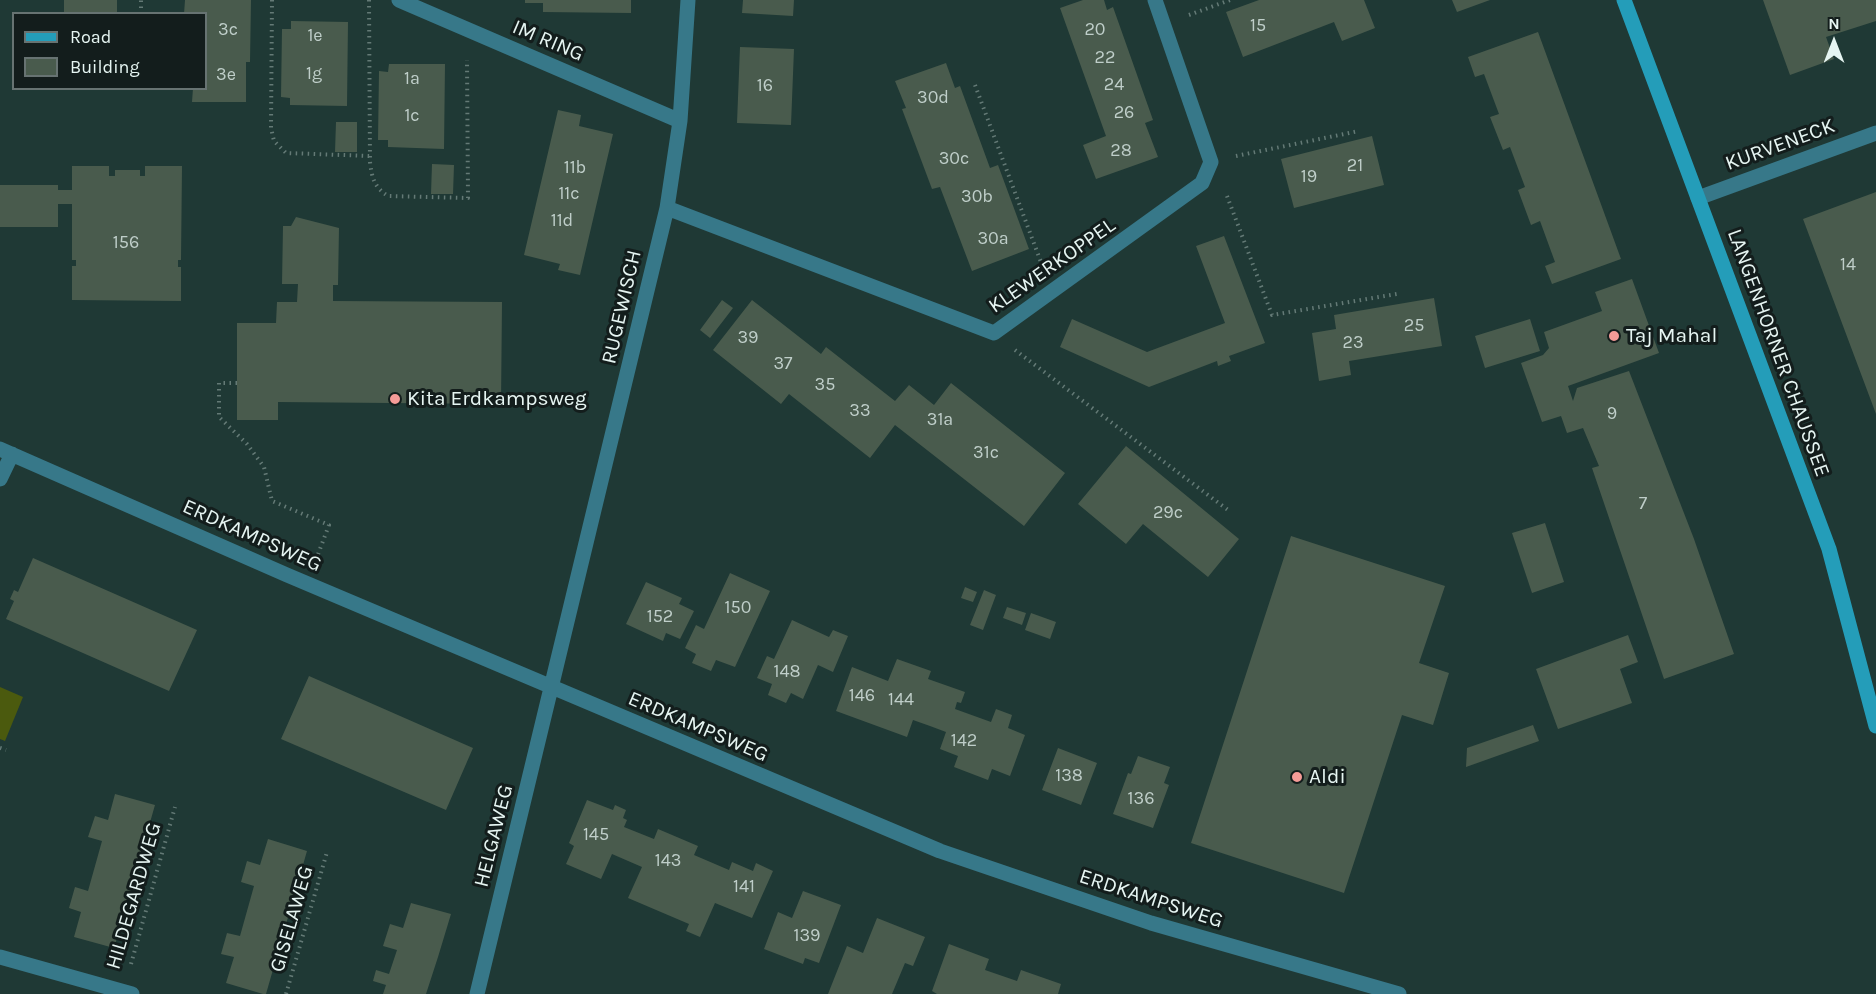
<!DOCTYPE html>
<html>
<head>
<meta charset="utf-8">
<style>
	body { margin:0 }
	#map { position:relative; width:1876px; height:994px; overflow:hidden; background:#1f3935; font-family:Karla,sans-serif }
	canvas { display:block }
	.legend { position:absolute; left:12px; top:12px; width:195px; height:78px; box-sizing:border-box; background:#131d1c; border:2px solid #677372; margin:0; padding:8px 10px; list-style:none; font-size:18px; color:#e6f5f2 }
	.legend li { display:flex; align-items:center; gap:12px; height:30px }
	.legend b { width:30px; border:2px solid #677372 }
	.north { position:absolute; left:1804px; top:12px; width:60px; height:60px; -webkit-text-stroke:4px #131d1c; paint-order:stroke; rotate:0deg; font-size:16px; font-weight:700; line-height:24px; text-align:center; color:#e6f5f2 }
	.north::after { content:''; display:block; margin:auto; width:21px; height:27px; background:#e6f5f2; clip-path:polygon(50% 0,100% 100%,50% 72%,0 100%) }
</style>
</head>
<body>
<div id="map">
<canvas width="1876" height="994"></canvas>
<ul class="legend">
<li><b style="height:8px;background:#249db9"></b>Road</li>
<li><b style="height:16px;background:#495b4d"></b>Building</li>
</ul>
<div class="north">N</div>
</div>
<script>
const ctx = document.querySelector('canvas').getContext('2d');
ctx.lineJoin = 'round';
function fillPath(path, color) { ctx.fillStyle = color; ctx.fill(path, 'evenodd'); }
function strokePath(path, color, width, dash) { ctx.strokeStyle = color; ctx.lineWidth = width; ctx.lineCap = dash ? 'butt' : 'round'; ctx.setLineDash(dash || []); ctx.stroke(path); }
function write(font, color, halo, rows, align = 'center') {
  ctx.font = font + ' Karla,sans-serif'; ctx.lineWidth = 6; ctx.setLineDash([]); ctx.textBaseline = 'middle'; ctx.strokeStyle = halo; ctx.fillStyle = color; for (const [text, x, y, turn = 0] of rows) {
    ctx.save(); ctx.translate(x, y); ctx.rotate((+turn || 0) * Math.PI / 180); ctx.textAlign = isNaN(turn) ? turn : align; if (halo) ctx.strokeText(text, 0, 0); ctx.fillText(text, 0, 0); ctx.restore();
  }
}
fillPath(new Path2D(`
	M0 687 23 697 5 741 0 739Z`), '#4b5a0e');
fillPath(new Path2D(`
	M64 0H117V14H64Z
	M185 0H251L250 62H246V102H192L193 88H206V14H184Z
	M525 0H631V13L543 12V3H525Z
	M743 0H794L793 16 742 13Z
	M1083 0H1104L1107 10 1113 7 1153 120 1145 123 1158 157 1096 179 1083 145 1106 136 1060 8Z
	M1259 0H1364L1375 28 1342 41 1334 22 1243 57 1226 12Z
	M1452 0H1490L1457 12Z
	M1763 0H1876V21L1826 37 1834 59 1790 75Z
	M291 21 348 22 347 106 290 105V98L281 97 282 29H291Z
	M1538 32 1621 259 1552 284 1545 266 1555 262 1540 221 1531 225 1518 190 1525 187 1510 147 1503 150 1490 117 1499 114 1484 74 1475 77 1468 57Z
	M740 47 794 49 791 125 737 123Z
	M946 63 955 88 960 86 990 168 998 165 1029 249 972 271 940 187 932 189 902 109 906 108 895 81Z
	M389 64H445L444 149 388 147V140H378L379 71 388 72Z
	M558 110 581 115 579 126 613 134 580 275 558 270 560 264 524 255Z
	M336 122H357V152H335Z
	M1372 136 1384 185 1294 208 1281 159Z
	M432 164 454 165 453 194H431Z
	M72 166H109V176H115V170H140V176H145V166H182L181 260H178V267H181V301L72 300V266H76V260H72V204H58V227H0V185H58V190H72Z
	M1876 192V414L1803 219Z
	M296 217 339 228 338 285H333V301L502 302 501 404 278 402V420H237V323H276L277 302H297L298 284H282L283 226H291Z
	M1224 236 1265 343 1229 356 1231 361 1218 366 1217 361 1149 387 1060 347 1072 319 1147 352 1225 323 1196 246Z
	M1632 279 1659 353 1568 386 1573 401 1577 388 1629 371 1694 539 1734 654 1664 679 1592 468 1599 466 1583 428 1567 433 1561 416 1542 422 1521 363 1543 355 1549 348 1544 332 1602 311 1595 292Z
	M1434 298 1442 346 1349 361 1351 375 1319 381 1312 333 1336 329 1334 315Z
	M722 300 733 308 710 338 700 330Z
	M752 300 821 354 826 347 895 401 909 385 934 405 951 383 1065 473 1024 526 895 425 870 458 789 394 781 404 713 350Z
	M1530 319 1540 351 1485 368 1475 336Z
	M1126 446 1239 539 1208 577 1143 524 1126 544 1078 504Z
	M1545 523 1564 582 1532 593 1512 533Z
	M1291 536 1445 586 1419 663 1449 673 1433 725 1402 715 1344 893 1191 843Z
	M33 558 197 630 169 691 6 619 14 601 10 599 14 590 18 592Z
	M730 573 770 591 735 667 716 660 711 671 692 663 696 654 685 648 696 625 704 629Z
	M646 582 682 598 679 604 694 611 680 639 666 633 663 641 626 624Z
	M965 587 977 592 973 602 961 598Z
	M984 590 996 595 983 630 970 625Z
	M1007 607 1026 613 1022 625 1003 618Z
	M1031 613 1056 622 1050 639 1025 630Z
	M792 620 829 637 833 630 848 636 833 672 818 665 803 699 791 693 786 703 768 695 772 684 757 678 767 656 774 659Z
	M1628 635 1638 662 1620 669 1632 703 1558 729 1536 669Z
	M897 659 931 671 928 679 965 692 961 703 957 702 955 709 991 722 996 709 1012 715 1008 728 1025 735 1010 776 992 769 988 780 954 767 958 756 940 749 946 732 930 726 913 720 907 737 836 711 852 667 888 681Z
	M309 676 473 748 446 810 281 739Z
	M1533 725 1539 741 1466 767 1467 748Z
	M1058 748 1097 763 1081 805 1042 790Z
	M1138 756 1170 767 1164 783 1169 785 1153 828 1113 814 1128 773 1131 774Z
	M115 794 155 805 114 948 74 937 81 912 69 908 75 887 88 891 102 841 88 837 95 816 108 820Z
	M587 800 613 810 615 805 626 810 623 818 627 820 624 827 654 839 658 829 698 846 694 855 729 870 732 862 753 871 756 863 773 871 752 918 715 903 700 937 686 931 689 924 628 898 642 867 612 854 601 879 566 864 574 846 569 843Z
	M268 839 307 851 266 994H263L226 983 234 957 221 954 227 933 240 936 254 886 241 882 247 861 260 865Z
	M803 891 841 905 819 963 805 958 803 964 764 949 778 912 792 918Z
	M411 903 451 914 438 957 426 994H383L386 985 373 981 376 970 389 974 397 950 383 946 390 924 403 928Z
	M877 918 925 937 913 966 905 963 892 994H828L847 946 863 953Z
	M949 944 989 959 985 970 1017 981 1021 970 1061 984 1058 994H937L932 991Z`), '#495b4d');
strokePath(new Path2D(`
	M272 0 271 128 274 141 286 153 370 156
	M369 0 370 162C372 178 374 187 388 196L468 198 467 60
	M141 14V0
	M1189 15 1230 0
	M975 85 1042 265
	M1236 156 1359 131
	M1227 196 1272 315 1397 294
	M1015 350 1228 510
	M237 383H219V417L247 444 264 467 272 501 329 525 317 557
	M0 748 6 750
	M131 964 175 807
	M286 994 327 852`), '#647a76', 4, [1.5, 4.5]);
strokePath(new Path2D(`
	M399 0 680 121
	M1698 198 1876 133
	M667 208 994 333 1202 183 1211 162 1155 0
	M0 449 287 575 940 851 1151 923 1399 994
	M0 479 12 454
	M0 957 132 994
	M477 994 667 208 680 121 688 0`), '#377889', 15);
strokePath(new Path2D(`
	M1624 0 1829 549 1876 726`), '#249db9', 15);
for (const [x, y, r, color] of [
	[1614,336,6,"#f59b97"],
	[395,399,6,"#f59b97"],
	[1297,777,6,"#f59b97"]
]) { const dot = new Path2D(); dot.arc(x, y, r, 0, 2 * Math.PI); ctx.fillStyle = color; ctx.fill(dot); strokePath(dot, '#131d1c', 2); }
write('18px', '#bfcec9', null, [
	["15",1258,26],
	["3c",228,30],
	["20",1095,30],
	["1e",315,36],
	["22",1105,58],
	["1g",314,74],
	["3e",226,75],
	["1a",412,79],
	["24",1114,85],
	["16",765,86],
	["30d",933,98],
	["26",1124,113],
	["1c",412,116],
	["28",1121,151],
	["30c",954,159],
	["21",1355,166],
	["11b",575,168],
	["19",1309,177],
	["11c",569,194],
	["30b",977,197],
	["11d",562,221],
	["30a",993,239],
	["156",126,243],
	["14",1848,265],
	["25",1414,326],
	["39",748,338],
	["23",1353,343],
	["37",783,364],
	["35",825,385],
	["33",860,411],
	["9",1612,414],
	["31a",940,420],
	["31c",986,453],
	["7",1643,504],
	["29c",1168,513],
	["150",738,608],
	["152",660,617],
	["148",787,672],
	["146",862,696],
	["144",901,700],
	["142",964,741],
	["138",1069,776],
	["136",1141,799],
	["145",596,835],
	["143",668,861],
	["141",744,887],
	["139",807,936]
]);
write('21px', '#e6f5f2', '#131d1c', [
	["IM RING",548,41,23],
	["KURVENECK",1780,145,-20],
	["KLEWERKOPPEL",1052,266,-35],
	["RUGEWISCH",622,307,-77],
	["LANGENHORNER CHAUSSEE",1778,353,70],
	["ERDKAMPSWEG",252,536,24],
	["ERDKAMPSWEG",698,727,23],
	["HELGAWEG",494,836,-76],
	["HILDEGARDWEG",134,896,-74],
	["ERDKAMPSWEG",1151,899,18],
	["GISELAWEG",292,919,-74]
]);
write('21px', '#e6f5f2', '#131d1c', [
	["Taj Mahal",1626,336],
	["Kita Erdkampsweg",407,399],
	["Aldi",1309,777]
], 'left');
</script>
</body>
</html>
